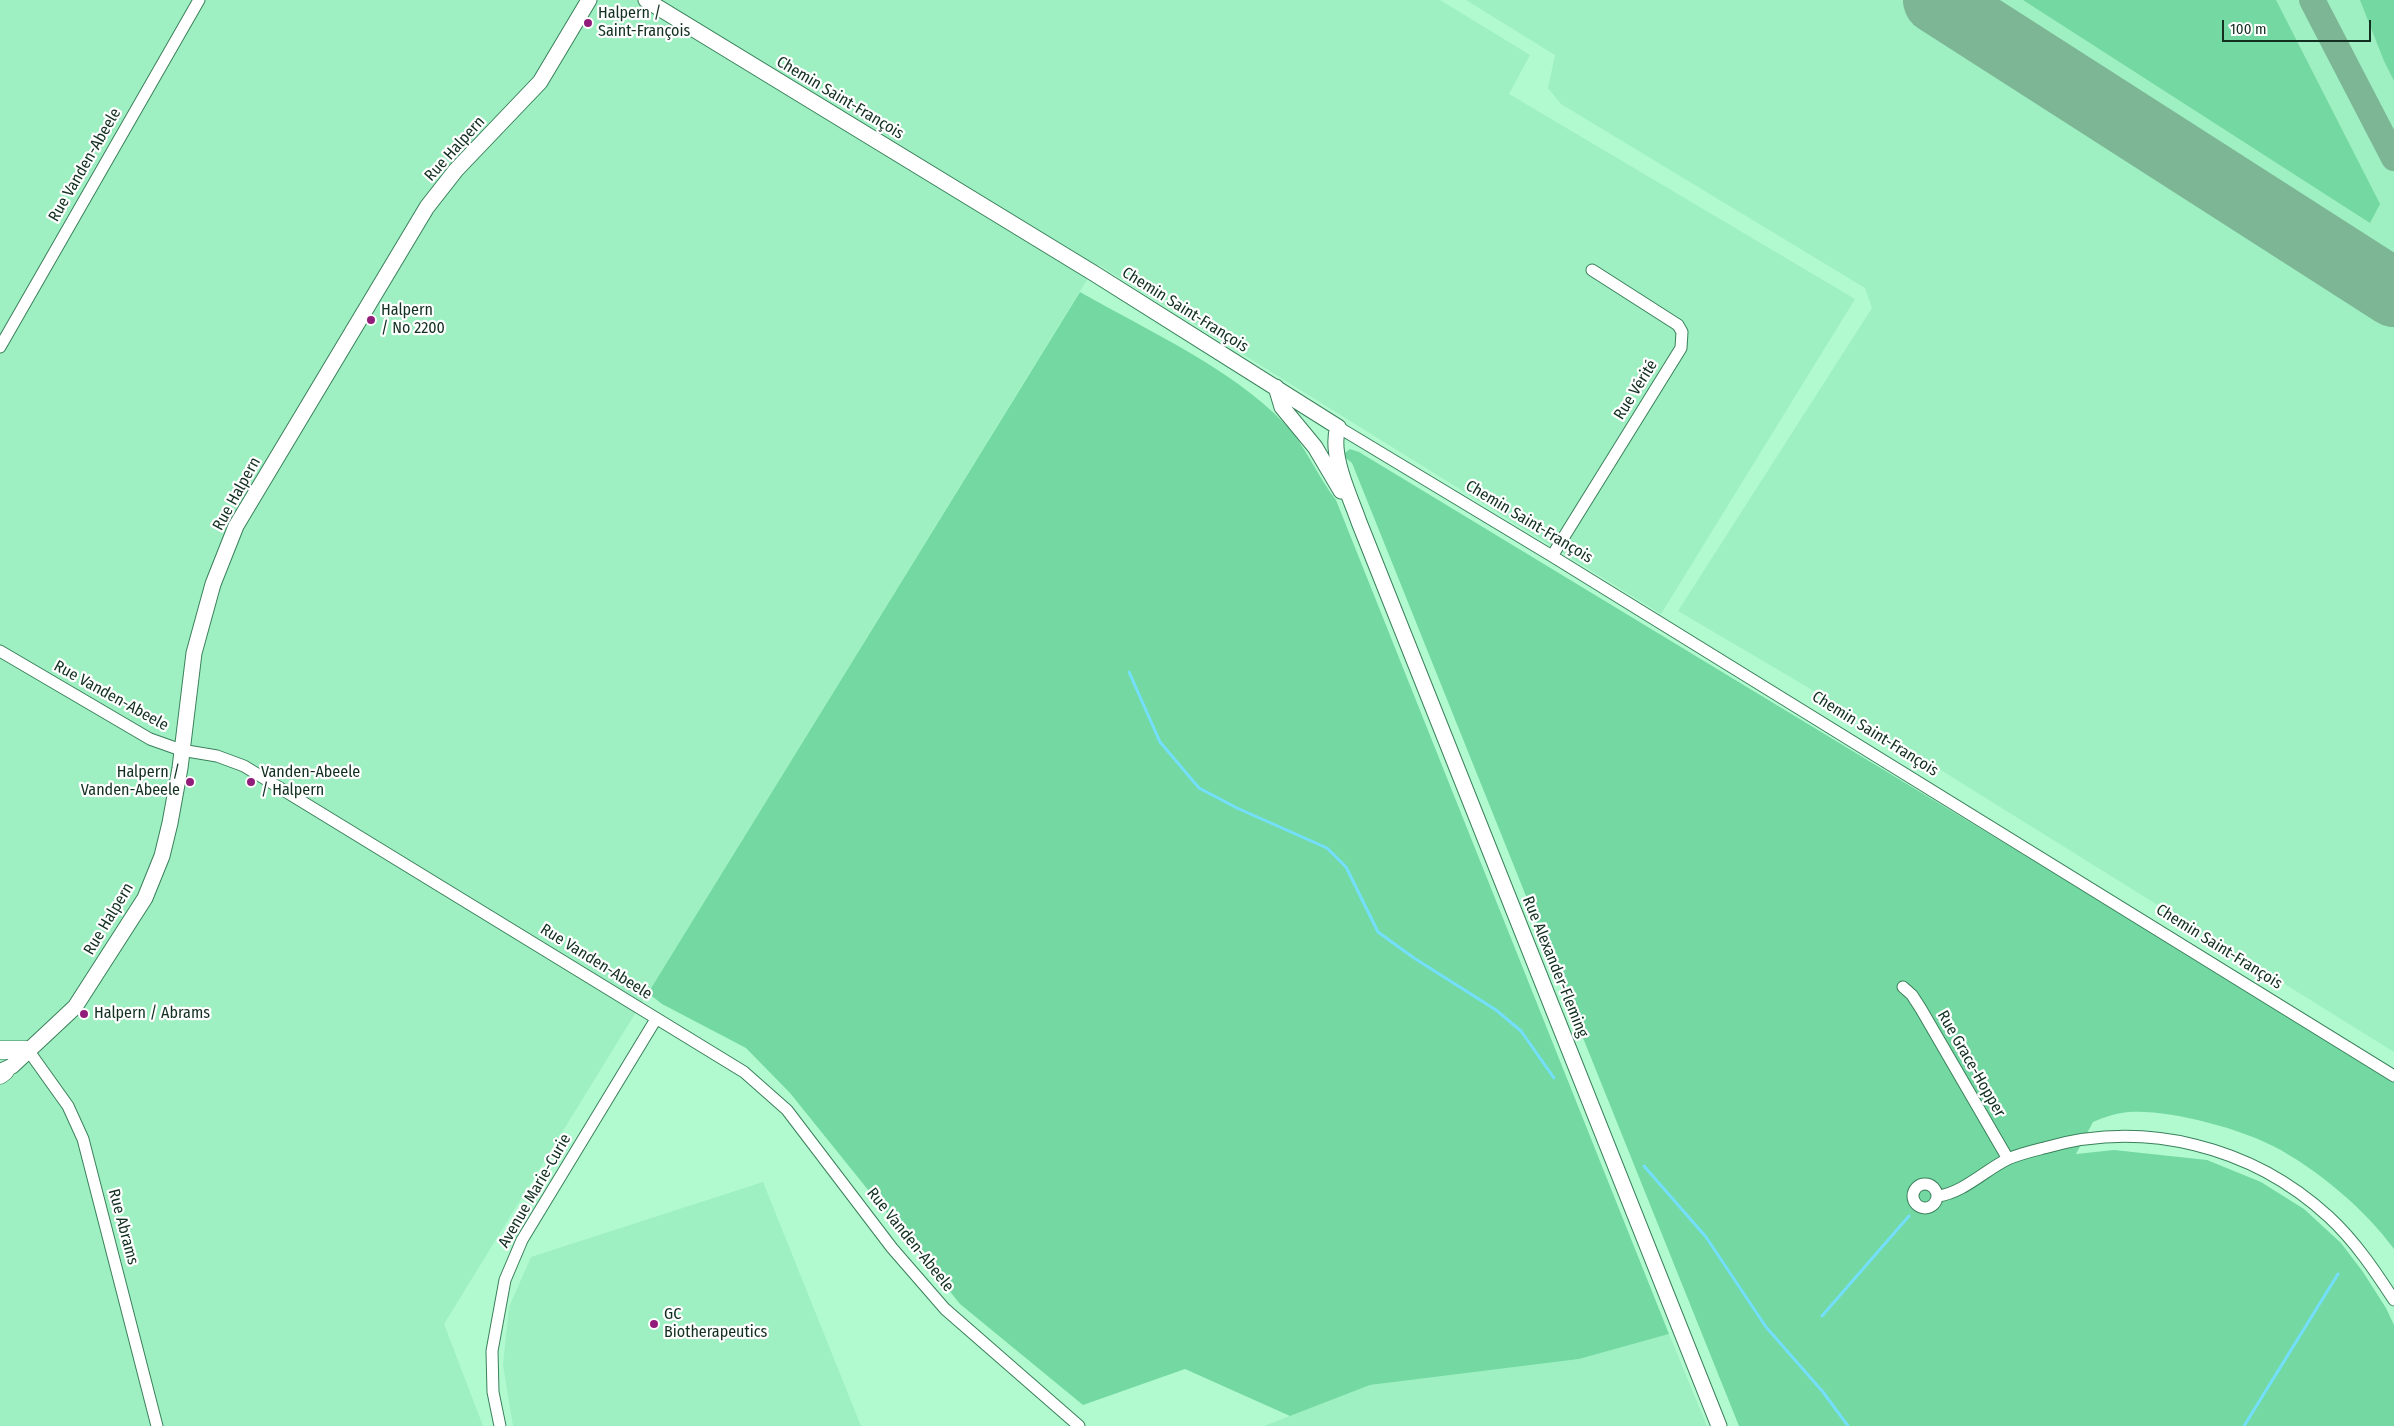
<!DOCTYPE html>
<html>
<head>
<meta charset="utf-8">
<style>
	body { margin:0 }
	#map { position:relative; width:2394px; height:1426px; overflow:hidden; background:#b1facf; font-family:"Fira Sans Condensed",sans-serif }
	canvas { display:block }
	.scale { position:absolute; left:2222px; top:20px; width:149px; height:22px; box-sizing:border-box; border:2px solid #122f20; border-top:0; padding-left:6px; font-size:15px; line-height:18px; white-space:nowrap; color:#122f20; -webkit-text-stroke:4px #fff; paint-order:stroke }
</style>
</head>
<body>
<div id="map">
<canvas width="2394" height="1426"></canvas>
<div class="scale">100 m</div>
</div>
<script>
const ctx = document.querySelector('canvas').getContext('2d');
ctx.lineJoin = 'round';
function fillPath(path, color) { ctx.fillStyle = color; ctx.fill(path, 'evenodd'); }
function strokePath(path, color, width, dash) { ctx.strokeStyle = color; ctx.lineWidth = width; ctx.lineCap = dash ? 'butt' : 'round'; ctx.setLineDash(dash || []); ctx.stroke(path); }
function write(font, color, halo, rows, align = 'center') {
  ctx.font = font + ' "Fira Sans Condensed",sans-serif'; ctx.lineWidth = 4.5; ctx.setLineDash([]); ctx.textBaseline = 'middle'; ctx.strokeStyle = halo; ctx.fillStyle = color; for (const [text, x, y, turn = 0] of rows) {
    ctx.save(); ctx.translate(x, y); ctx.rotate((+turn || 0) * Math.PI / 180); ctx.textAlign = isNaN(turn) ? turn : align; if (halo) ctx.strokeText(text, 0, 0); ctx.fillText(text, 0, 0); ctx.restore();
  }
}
fillPath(new Path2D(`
	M0 0H1440L1530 55 1509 94 1855 299 1661 614 1099 265 1088 278 444 1324 483 1426H0Z
	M1466 0H2394V1052L1804 685 1678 611 1872 308 1865 288 1561 104 1548 88 1555 55Z
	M763 1182 861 1426H513L503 1365 509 1307 531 1257Z
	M1669 1334 1707 1426H1264L1370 1385 1579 1359Z`), '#9eefc1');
fillPath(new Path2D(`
	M2023 0H2276L2380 204 2370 223Z
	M2360 0H2394V81L2384 61Z
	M1080 292C1148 331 1230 367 1285 424 1306 446 1317 476 1336 500L1669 1334 1579 1359 1370 1385 1290 1416 1185 1369 1083 1405 960 1304 790 1093 746 1048 662 1004 648 993Z
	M1350 449 1359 452 2394 1079V1249C2366 1210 2316 1168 2273 1146 2239 1128 2167 1109 2129 1112 2117 1113 2104 1117 2093 1122L2076 1154 2114 1150 2207 1160 2261 1182 2304 1209 2341 1243 2363 1272 2386 1308 2394 1325V1426H1739L1352 463 1342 455Z`), '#74d8a2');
strokePath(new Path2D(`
	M1129 672 1160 742 1199 788 1237 808 1327 848 1346 867 1378 932 1414 958 1496 1010 1521 1031 1554 1078
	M1644 1166 1706 1237 1766 1327 1823 1392 1848 1426
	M1822 1316 1909 1216
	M2244 1426 2338 1274`), '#73dffd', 3);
strokePath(new Path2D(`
	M2312 0 2394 158
	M2340 259 2394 288`), '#7cb694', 26);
strokePath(new Path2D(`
	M1937 0 2394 293`), '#7cb694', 68);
const street = new Path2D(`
	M0 347 199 0
	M1338 427 1552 556 2394 1076
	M1552 556 1681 348 1682 332 1678 325 1592 270
	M0 651 150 739 181 750 217 756 244 766 744 1072 787 1110 892 1248 945 1309 1079 1426
	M1903 987 1912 995 1921 1009 2008 1159
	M28 1050 68 1106 83 1139 157 1426
	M1913 1196a12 12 0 1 1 24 0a12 12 0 1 1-24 0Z
	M1938 1196C1963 1193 1985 1170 2008 1159 2019 1154 2032 1151 2044 1148 2144 1119 2252 1146 2329 1217 2355 1241 2375 1271 2394 1300
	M500 1426 493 1392 492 1351 505 1280 522 1240 656 1019`);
const secondary = new Path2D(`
	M646 0 1095 274 1338 427C1329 454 1350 496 1359 522L1719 1426
	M1276 387 1282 407 1315 447 1341 491
	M0 1072 12 1066 75 1007 145 898 162 856 170 823 180 768 194 653 213 584 236 526 427 207 456 170 540 82 589 0`);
const primary = new Path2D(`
	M0 1050H28
	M0 1075 5 1071`);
strokePath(street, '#3a805b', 13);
strokePath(secondary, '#3a805b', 17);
strokePath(primary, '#3a805b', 19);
strokePath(street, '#fff', 11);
strokePath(secondary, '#fff', 15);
strokePath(primary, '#fff', 18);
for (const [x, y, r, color] of [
	[588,23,5,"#921c7a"],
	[371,320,5,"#921c7a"],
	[190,782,5,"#921c7a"],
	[251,782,5,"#921c7a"],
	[84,1014,5,"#921c7a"],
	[654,1324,5,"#921c7a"]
]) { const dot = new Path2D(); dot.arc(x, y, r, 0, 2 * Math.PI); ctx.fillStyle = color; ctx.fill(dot); strokePath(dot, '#fff', 2); }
write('16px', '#122f20', '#fff', [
	["Halpern /",598,14],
	["Saint-François",598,32],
	["Halpern",381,311],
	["/ No 2200",381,329],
	["Halpern /",180,773,"right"],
	["Vanden-Abeele",180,791,"right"],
	["Vanden-Abeele",261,773],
	["/ Halpern",261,791],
	["Halpern / Abrams",94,1014],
	["GC",664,1315],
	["Biotherapeutics",664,1333]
], 'left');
write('16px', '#122f20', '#fff', [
	["Chemin Saint-François",840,98,31],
	["Rue Halpern",455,149,-48],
	["Rue Vanden-Abeele",85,165,-60],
	["Chemin Saint-François",1185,310,32],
	["Rue Vérité",1636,390,-58],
	["Rue Halpern",237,494,-61],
	["Chemin Saint-François",1529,522,31],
	["Rue Vanden-Abeele",111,696,29],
	["Chemin Saint-François",1875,734,32],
	["Rue Halpern",109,919,-59],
	["Chemin Saint-François",2219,947,32],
	["Rue Vanden-Abeele",596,962,32],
	["Rue Alexander-Fleming",1555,967,68],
	["Rue Grace-Hopper",1971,1064,60],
	["Avenue Marie-Curie",535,1191,-60],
	["Rue Abrams",123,1227,75],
	["Rue Vanden-Abeele",910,1240,51]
]);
</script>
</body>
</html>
